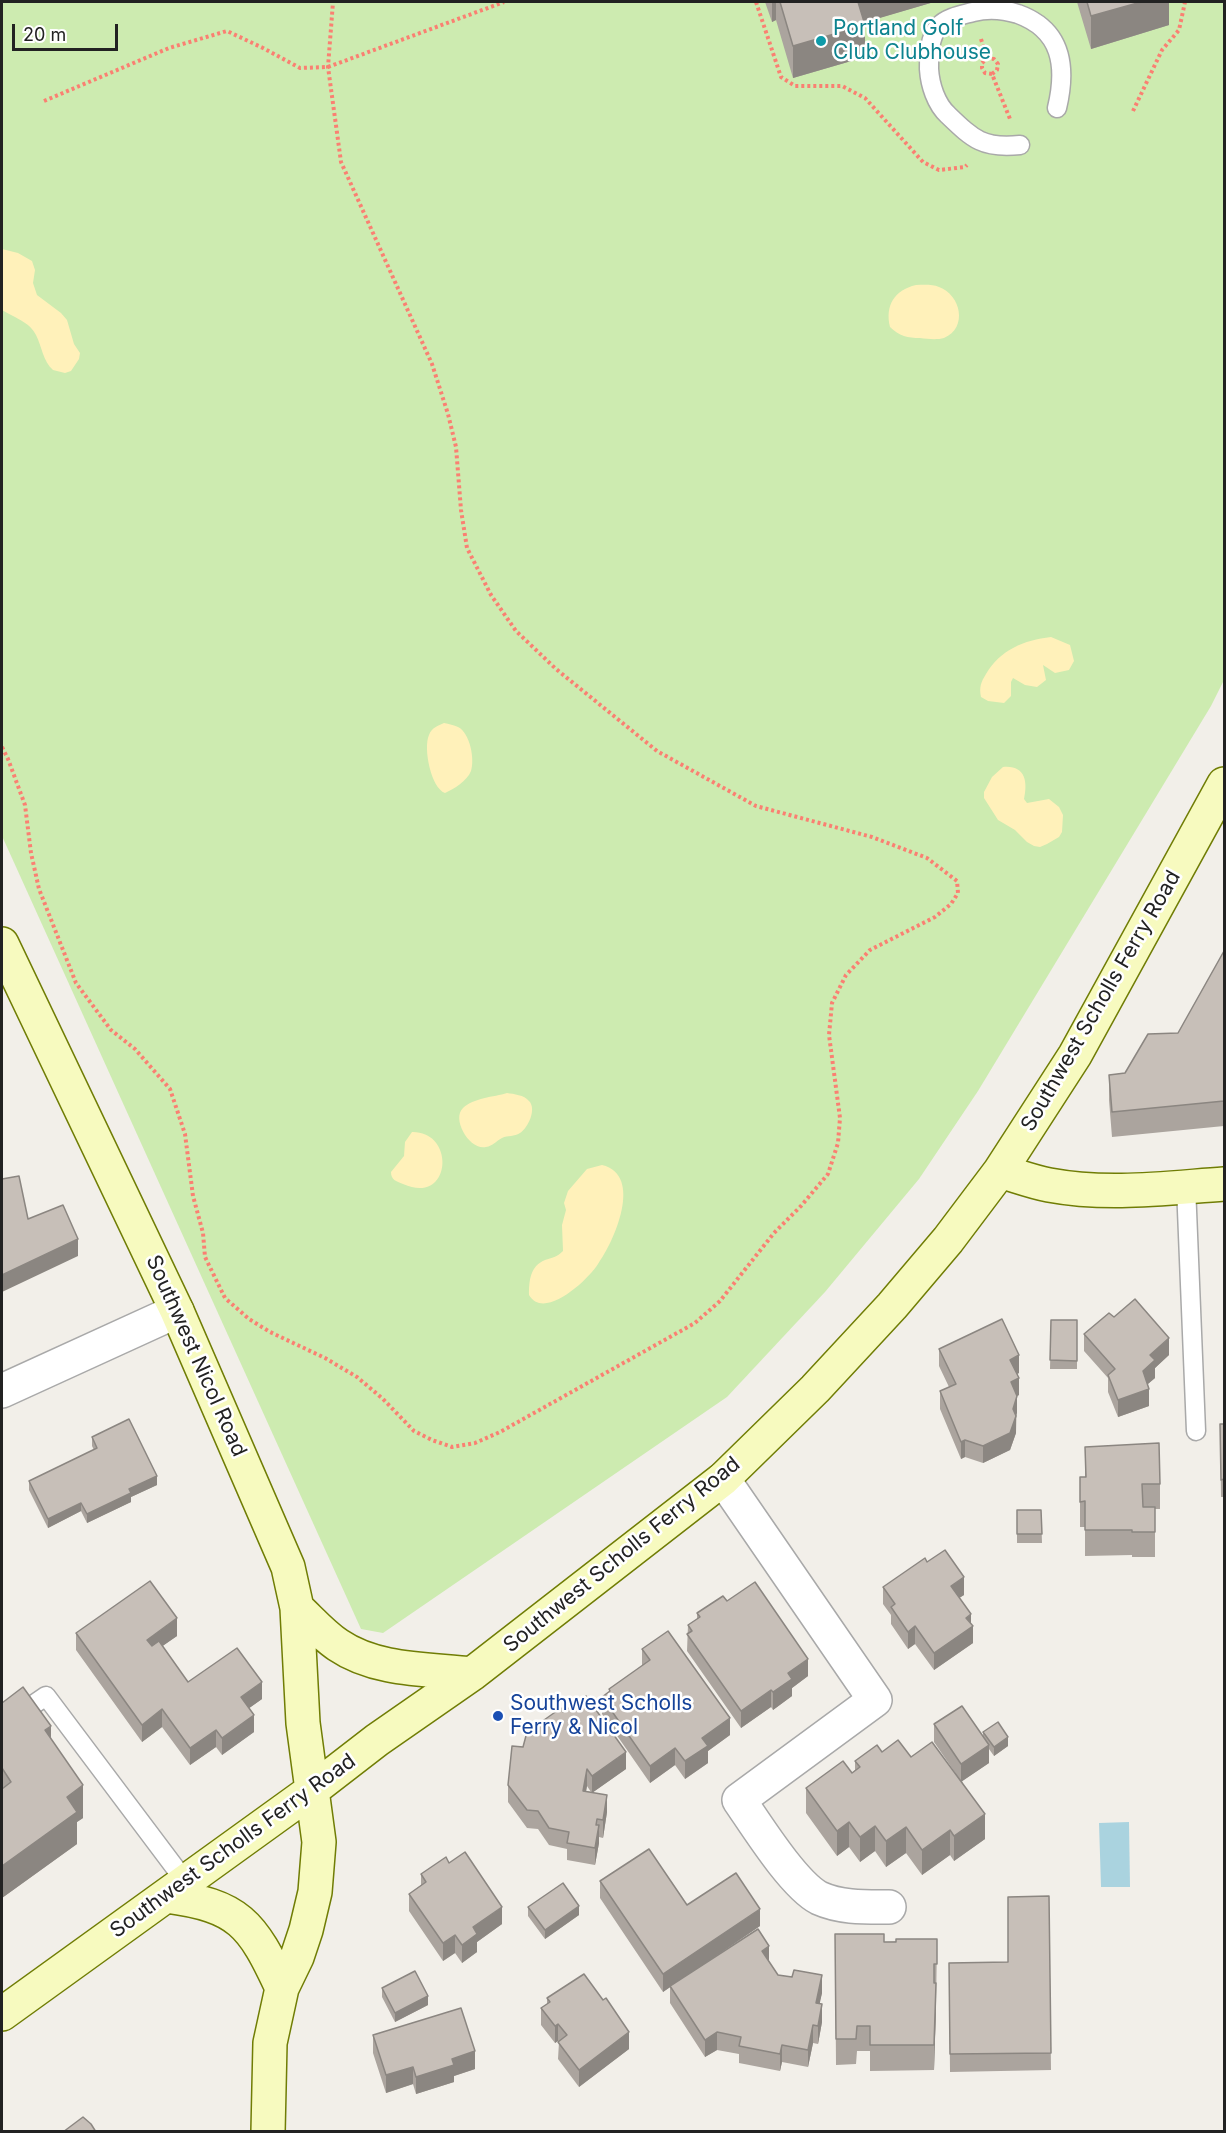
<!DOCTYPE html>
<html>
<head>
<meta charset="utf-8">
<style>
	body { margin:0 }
	#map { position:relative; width:1226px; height:2133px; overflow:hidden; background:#f2efe9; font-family:Inter,sans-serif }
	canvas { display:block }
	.frame { position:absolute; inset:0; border:3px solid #222; pointer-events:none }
	.scale { position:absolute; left:12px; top:24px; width:106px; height:27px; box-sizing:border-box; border:3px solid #222; border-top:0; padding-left:8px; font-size:18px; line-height:21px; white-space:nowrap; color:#222; -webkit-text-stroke:4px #fff; paint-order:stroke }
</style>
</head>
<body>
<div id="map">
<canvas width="1226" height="2133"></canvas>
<div class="frame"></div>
<div class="scale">20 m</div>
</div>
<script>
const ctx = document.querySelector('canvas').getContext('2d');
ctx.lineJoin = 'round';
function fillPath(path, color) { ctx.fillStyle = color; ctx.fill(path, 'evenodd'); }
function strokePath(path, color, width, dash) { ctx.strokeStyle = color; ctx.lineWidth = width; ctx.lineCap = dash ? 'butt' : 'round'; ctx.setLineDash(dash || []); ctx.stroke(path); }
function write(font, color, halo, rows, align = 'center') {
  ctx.font = font + ' Inter,sans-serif'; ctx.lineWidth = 5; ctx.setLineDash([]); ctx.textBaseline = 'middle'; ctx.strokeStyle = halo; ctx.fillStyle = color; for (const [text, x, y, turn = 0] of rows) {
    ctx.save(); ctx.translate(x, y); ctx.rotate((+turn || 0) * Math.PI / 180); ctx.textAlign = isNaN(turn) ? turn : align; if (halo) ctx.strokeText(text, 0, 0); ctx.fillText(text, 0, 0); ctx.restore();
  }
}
fillPath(new Path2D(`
	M2 2H1224V680L1211 706 978 1091 919 1179 825 1292 727 1397 383 1633 361 1629 2 836Z`), '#cdebb0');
fillPath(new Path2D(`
	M2 249 18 253 32 261 35 270 33 283 37 295 61 313 67 320 74 344 80 353 79 359 71 371 65 373 53 370C43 361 42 347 36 335 30 322 13 317 2 310Z
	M916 285C923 285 932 284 939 287 961 295 968 328 944 338 937 340 928 339 920 338 908 338 899 336 890 327 885 306 894 290 916 285Z
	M1051 637 1070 645 1074 661 1069 670 1055 673 1043 665 1046 680 1037 687 1025 685 1013 678 1011 682V696L1004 703 988 701 981 697C979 687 981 682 986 674 1000 650 1024 640 1051 637Z
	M444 723C449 724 454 725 458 727 470 733 475 759 471 771 467 781 454 789 445 793 431 788 423 748 429 735 432 727 438 726 444 723Z
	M1003 767C1025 765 1028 781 1024 799L1027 803 1049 799 1059 807 1063 815 1062 832 1059 837 1047 844 1040 847 1034 846 1027 842 1015 830 998 820 984 798V792L992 777Z
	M507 1093C514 1094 524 1095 529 1101 537 1109 528 1128 520 1133 514 1137 508 1135 502 1138 496 1141 493 1146 486 1147 470 1151 451 1119 463 1108 473 1098 494 1097 507 1093Z
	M412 1132C456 1131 452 1206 403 1184 396 1181 391 1180 391 1172L404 1156 405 1142Z
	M602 1165C644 1175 614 1242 598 1264 588 1280 544 1321 529 1295 529 1281 530 1266 545 1260 552 1258 557 1257 563 1251L562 1225 566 1210 564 1203 568 1191 587 1169Z`), '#fff1ba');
fillPath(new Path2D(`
	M1129 1822 1130 1887H1101L1099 1823Z`), '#aad3df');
const lane = new Path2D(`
	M1020 145C983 149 973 139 948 115 936 104 930 85 929 69 929 56 929 37 939 26 948 17 962 15 973 12 989 8 1002 9 1018 14 1062 30 1067 66 1057 108
	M1186 1186 1196 1431
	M2 1726 46 1696 185 1881`);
const street = new Path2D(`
	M2 1391 177 1311
	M723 1479 875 1700 739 1800C757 1826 793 1884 819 1898 841 1908 866 1907 889 1907`);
const secondary = new Path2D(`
	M2 944 177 1311 288 1567 297 1608 303 1723 319 1842 315 1892 306 1930 297 1957 282 1988 270 2043 268 2132
	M1000 1171C1017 1176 1033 1182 1049 1185 1108 1196 1166 1188 1224 1184
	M297 1608C310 1620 323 1635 338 1645 376 1671 428 1669 472 1674
	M166 1896C239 1906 252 1923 282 1988
	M2 2014 311 1791 377 1740 472 1674 723 1479 815 1389 892 1306 948 1240 1000 1171 1075 1055 1224 784`);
strokePath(lane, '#a9a9a9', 21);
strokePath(street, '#a9a9a9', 36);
strokePath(secondary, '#707d05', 36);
strokePath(new Path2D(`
	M756 2 781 77 795 86H842L865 98 923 162 939 170 965 167 967 165
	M981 39 987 58
	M992 74 997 70 998 64 994 59 987 58 982 63V68L985 73 992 74 1010 119
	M44 101 169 48 227 31 263 48 300 68 328 67 504 2
	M1133 111 1162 50 1179 30 1185 2
	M2 747 8 759 25 805 31 853 39 889 76 983 111 1030 135 1049 170 1089 185 1134 193 1196 203 1233 205 1257 225 1298 249 1319 270 1332 325 1358 357 1377 383 1399 414 1431 432 1440 452 1447 475 1443 500 1432 695 1323 720 1301 774 1233 801 1206 828 1174 838 1143 840 1118 829 1035 832 1003 846 975 870 950 935 917 951 904 958 893 957 881 927 858 872 837 756 806 657 751 556 669 516 631 491 595 467 548 461 510 456 447 448 414 432 364 341 162 328 67 333 2`), '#fa8072', 4, [3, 3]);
strokePath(lane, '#fff', 18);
strokePath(street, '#fff', 33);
strokePath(secondary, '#f7fabf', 33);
fillPath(new Path2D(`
	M765 2H934L865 22V57L793 78 776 20 772 22Z
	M1077 2H1169V25L1091 49Z
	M1224 951V1126L1112 1137 1109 1100V1075L1125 1073 1178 1033Z
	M1114 1317 1169 1355 1155 1368V1378L1148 1384 1149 1406 1118 1417 1108 1392V1378L1084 1351V1334Z
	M1051 1320H1077V1369H1050Z
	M939 1349 1019 1373 1017 1374 1019 1395 1017 1396 1016 1433 1010 1450 983 1463 965 1457 961 1459 940 1409V1391L949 1387 939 1366Z
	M1220 1424H1224V1497H1221Z
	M92 1437 157 1485 131 1497V1502L87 1523 81 1511 48 1528 29 1490V1481L94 1450 92 1446Z
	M1085 1447 1160 1484V1509H1155V1557H1132V1555L1085 1556V1527H1080V1477H1085Z
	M1017 1510H1041L1042 1543H1017Z
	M927 1562 964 1595 959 1598 971 1623 973 1643 934 1670 915 1644 908 1649 891 1624V1615L883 1604V1587Z
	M727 1601 808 1676 792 1688V1696L773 1710 771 1707 741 1728 687 1651 688 1625 697 1619V1613Z
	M76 1633 177 1636 162 1646 188 1682 262 1699 249 1708 254 1732 222 1755 216 1747 190 1765 162 1727 142 1742 76 1650Z
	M642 1649 730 1735 708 1751V1763L685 1779 675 1765 650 1783 602 1714V1697L609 1692V1689L642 1666Z
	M2 1703 51 1739 83 1818 77 1822V1844L2 1898Z
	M563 1712 626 1769 593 1792 607 1812 603 1838 599 1837V1843L595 1865 567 1860V1849L549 1845 538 1829 527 1828 508 1802V1785L523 1747ZM587 1786 591 1792 586 1791Z
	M934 1724 983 1737V1732L1008 1746 994 1756 989 1749V1763L962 1781 985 1839 954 1861 950 1855 922 1875 906 1853 886 1867 875 1851 860 1862 849 1847 837 1856 806 1813V1788L852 1773 855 1770V1761L882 1752 911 1757 956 1774 934 1742Z
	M449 1863 502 1924 477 1942V1952L462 1963 455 1953 443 1961 409 1911V1894L421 1885V1874Z
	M600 1881 760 1926 704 1964 769 1962 778 1975 822 1993 819 2004 822 2022 818 2044 813 2043 808 2067 782 2062 780 2071 739 2063V2054L717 2050 705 2057 670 2003V1987L663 1992 600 1898Z
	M1049 1896 1051 2070 950 2072 949 1963 1008 1962Z
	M528 1907 579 1915 545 1939 528 1916Z
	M835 1934 884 1942 937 1939 936 2008 934 2070 870 2071V2051H857L856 2064 836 2065Z
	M382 1988 428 2005 395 2022 382 1997Z
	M547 1998 629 2049 579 2087 558 2059 559 2042 558 2041 555 2043 541 2025V2008L547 2004Z
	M373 2035 475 2069 454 2076V2082L416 2094 413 2084 386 2093 373 2053Z`), '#aba49e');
fillPath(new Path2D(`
	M772 2H776V20L772 22Z
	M856 2H934L856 25Z
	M1141 2H1169V25L1091 49V16Z
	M865 25V57L793 78V46Z
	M78 1239V1256L2 1292V1275Z
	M1169 1338V1355L1155 1368V1378L1143 1388V1371L1150 1355Z
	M1019 1355V1373L1010 1377V1360Z
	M1019 1378V1395L1017 1396V1413L1014 1423 1016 1416V1433L1010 1450 983 1463V1446L1013 1409 1011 1382Z
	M1149 1389V1406L1118 1417V1400Z
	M965 1440V1457L961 1459V1442Z
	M157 1476V1485L131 1497V1502L87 1523V1514L129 1489Z
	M81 1503V1511L48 1528V1519Z
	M964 1577V1595L951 1603V1586Z
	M971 1614V1627L973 1626V1643L934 1670V1653L966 1618Z
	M177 1618V1636L147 1657V1640Z
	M915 1626V1644L908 1649V1632Z
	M808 1659V1676L792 1688V1696L773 1710V1692L788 1673Z
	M262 1682V1699L241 1714V1697Z
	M771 1690V1707L741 1728V1711Z
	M162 1709V1727L142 1742V1725Z
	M254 1715V1732L222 1755V1738Z
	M730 1718V1735L708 1751V1763L685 1779V1761L702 1738Z
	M51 1726V1758L45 1730Z
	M216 1730V1747L190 1765V1748Z
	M1008 1737V1746L994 1756V1747Z
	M989 1745V1763L961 1782V1764Z
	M675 1748V1765L650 1783V1766Z
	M626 1752V1769L592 1793V1776Z
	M587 1769V1786L583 1808V1791Z
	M83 1785V1818L77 1822V1844L2 1898V1866L67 1797Z
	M607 1795V1812L603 1838V1820Z
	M985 1814V1839L954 1861V1836Z
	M849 1822V1847L837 1856V1831Z
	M599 1825V1843L595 1865V1848Z
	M875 1826V1851L860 1862V1837Z
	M906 1827V1853L886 1867V1841Z
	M950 1830V1855L922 1875V1850Z
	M579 1906V1915L545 1939V1930Z
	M502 1907V1924L477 1942V1952L462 1963V1945L473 1927Z
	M760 1909V1926L663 1992V1974Z
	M455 1935V1953L443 1961V1943Z
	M769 1946V1964L762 1951Z
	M822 1975V1993L816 2021V2003Z
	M936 1983V2008L934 2070V2045Z
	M428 1996V2005L395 2022V2013Z
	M822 2004V2022L818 2044V2026Z
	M558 2024V2041L555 2043V2026Z
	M813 2025V2043L808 2067V2050Z
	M629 2032V2049L579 2087V2070Z
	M717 2032V2050L705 2057V2040Z
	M782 2045V2062L780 2071V2054Z
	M475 2051V2069L454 2076V2082L416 2094V2077L452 2059Z
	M413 2067V2084L386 2093V2075Z`), '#8b8681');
const building = new Path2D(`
	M780 2H858L865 25 793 46Z
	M1087 2H1141L1091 16Z
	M1224 951V1101L1112 1112 1109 1075 1125 1073 1148 1034 1178 1033Z
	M19 1176 28 1219 63 1205 78 1239 2 1275V1179Z
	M1135 1299 1169 1338 1150 1355 1155 1360 1143 1371 1149 1389 1118 1400 1108 1375 1115 1369 1084 1334 1109 1313 1114 1317Z
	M1002 1319 1019 1355 1010 1360 1019 1378 1011 1382 1017 1396 1013 1409 1016 1416 1010 1433 983 1446 965 1440 961 1442 940 1391 956 1384 939 1349Z
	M1051 1320H1077V1361L1050 1360Z
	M129 1419 157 1476 129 1489 131 1493 87 1514 81 1503 48 1519 29 1481 97 1448 92 1437Z
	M1220 1424H1224V1479L1221 1480Z
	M1159 1443 1160 1484H1142L1143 1507H1155V1532H1132V1530H1085V1501L1080 1502V1477H1086L1085 1447Z
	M1017 1510H1041L1042 1534H1017Z
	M945 1550 964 1577 951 1586 971 1614 966 1618 973 1626 934 1653 915 1626 908 1632 891 1607 895 1604 883 1587 925 1558 927 1562Z
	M150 1581 177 1618 147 1640 152 1646 159 1641 188 1682 237 1648 262 1682 241 1697 254 1715 222 1738 216 1730 190 1748 162 1709 142 1725 76 1633Z
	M755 1582 808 1659 788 1673 792 1679 773 1692 771 1690 741 1711 687 1634 692 1631 688 1625 700 1617 697 1613 723 1596 727 1601Z
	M668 1631 730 1718 702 1738 708 1746 685 1761 675 1748 650 1766 602 1697 610 1691 609 1689 650 1660 642 1649Z
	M23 1687 51 1726 45 1730 83 1785 67 1797 77 1812 2 1866V1789L11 1782 2 1768V1703Z
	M586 1696 626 1752 592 1776 587 1769 583 1791 607 1795 603 1820 597 1819 596 1825H599L595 1848 567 1843 569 1832 549 1828 538 1811 527 1810 508 1785 512 1746 523 1747 527 1732 561 1708 563 1712Z
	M962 1706 989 1745 961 1764 934 1724Z
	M998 1722 1008 1737 994 1747 983 1732Z
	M898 1740 911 1757 932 1742 985 1814 954 1836 950 1830 922 1850 906 1827 886 1841 875 1826 860 1837 849 1822 837 1831 806 1788 843 1761 852 1773 860 1767 855 1761 877 1745 882 1752Z
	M649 1849 687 1905 736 1873 760 1909 663 1974 600 1881Z
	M465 1852 502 1907 473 1927 477 1934 462 1945 455 1935 443 1943 409 1894 426 1882 421 1874 446 1857 449 1863Z
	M563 1883 579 1906 545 1930 528 1907Z
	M1049 1896 1051 2053 950 2054 949 1963 1008 1962V1897Z
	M758 1929 769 1946 762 1951 778 1975 792 1977 794 1970 822 1975 816 2003 822 2004 818 2026 813 2025 808 2050 782 2045 780 2054 739 2046 741 2037 717 2032 705 2040 670 1986Z
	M835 1934H884V1942H896V1939H937V1964H934V1983H936L934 2045H870V2026H857L856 2039H836Z
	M415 1971 428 1996 395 2013 382 1988Z
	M584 1974 603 2000 606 1998 629 2032 579 2070 558 2042 567 2035 558 2024 555 2026 541 2008 550 2002 547 1998Z
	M461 2008 475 2051 452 2059 454 2065 416 2077 413 2067 386 2075 373 2035Z
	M83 2117 91 2124 96 2132H63Z`);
fillPath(building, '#c7bfb8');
strokePath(building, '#8b8681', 1.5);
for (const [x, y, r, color] of [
	[821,41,6,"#0f9aa8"],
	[498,1716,6,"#1a4fb4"]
]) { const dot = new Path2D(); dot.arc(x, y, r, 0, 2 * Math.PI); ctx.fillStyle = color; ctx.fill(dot); strokePath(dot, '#fff', 2); }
write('21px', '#0d838f', '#fff', [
	["Portland Golf",833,29],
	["Club Clubhouse",833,53]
], 'left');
write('21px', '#222', '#fff', [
	["Southwest Scholls Ferry Road",1101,1001,-60],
	["Southwest Nicol Road",196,1356,66],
	["Southwest Scholls Ferry Road",622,1555,-39],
	["Southwest Scholls Ferry Road",233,1846,-36]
]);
write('21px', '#164399', '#fff', [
	["Southwest Scholls",510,1704],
	["Ferry & Nicol",510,1728]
], 'left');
</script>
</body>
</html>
